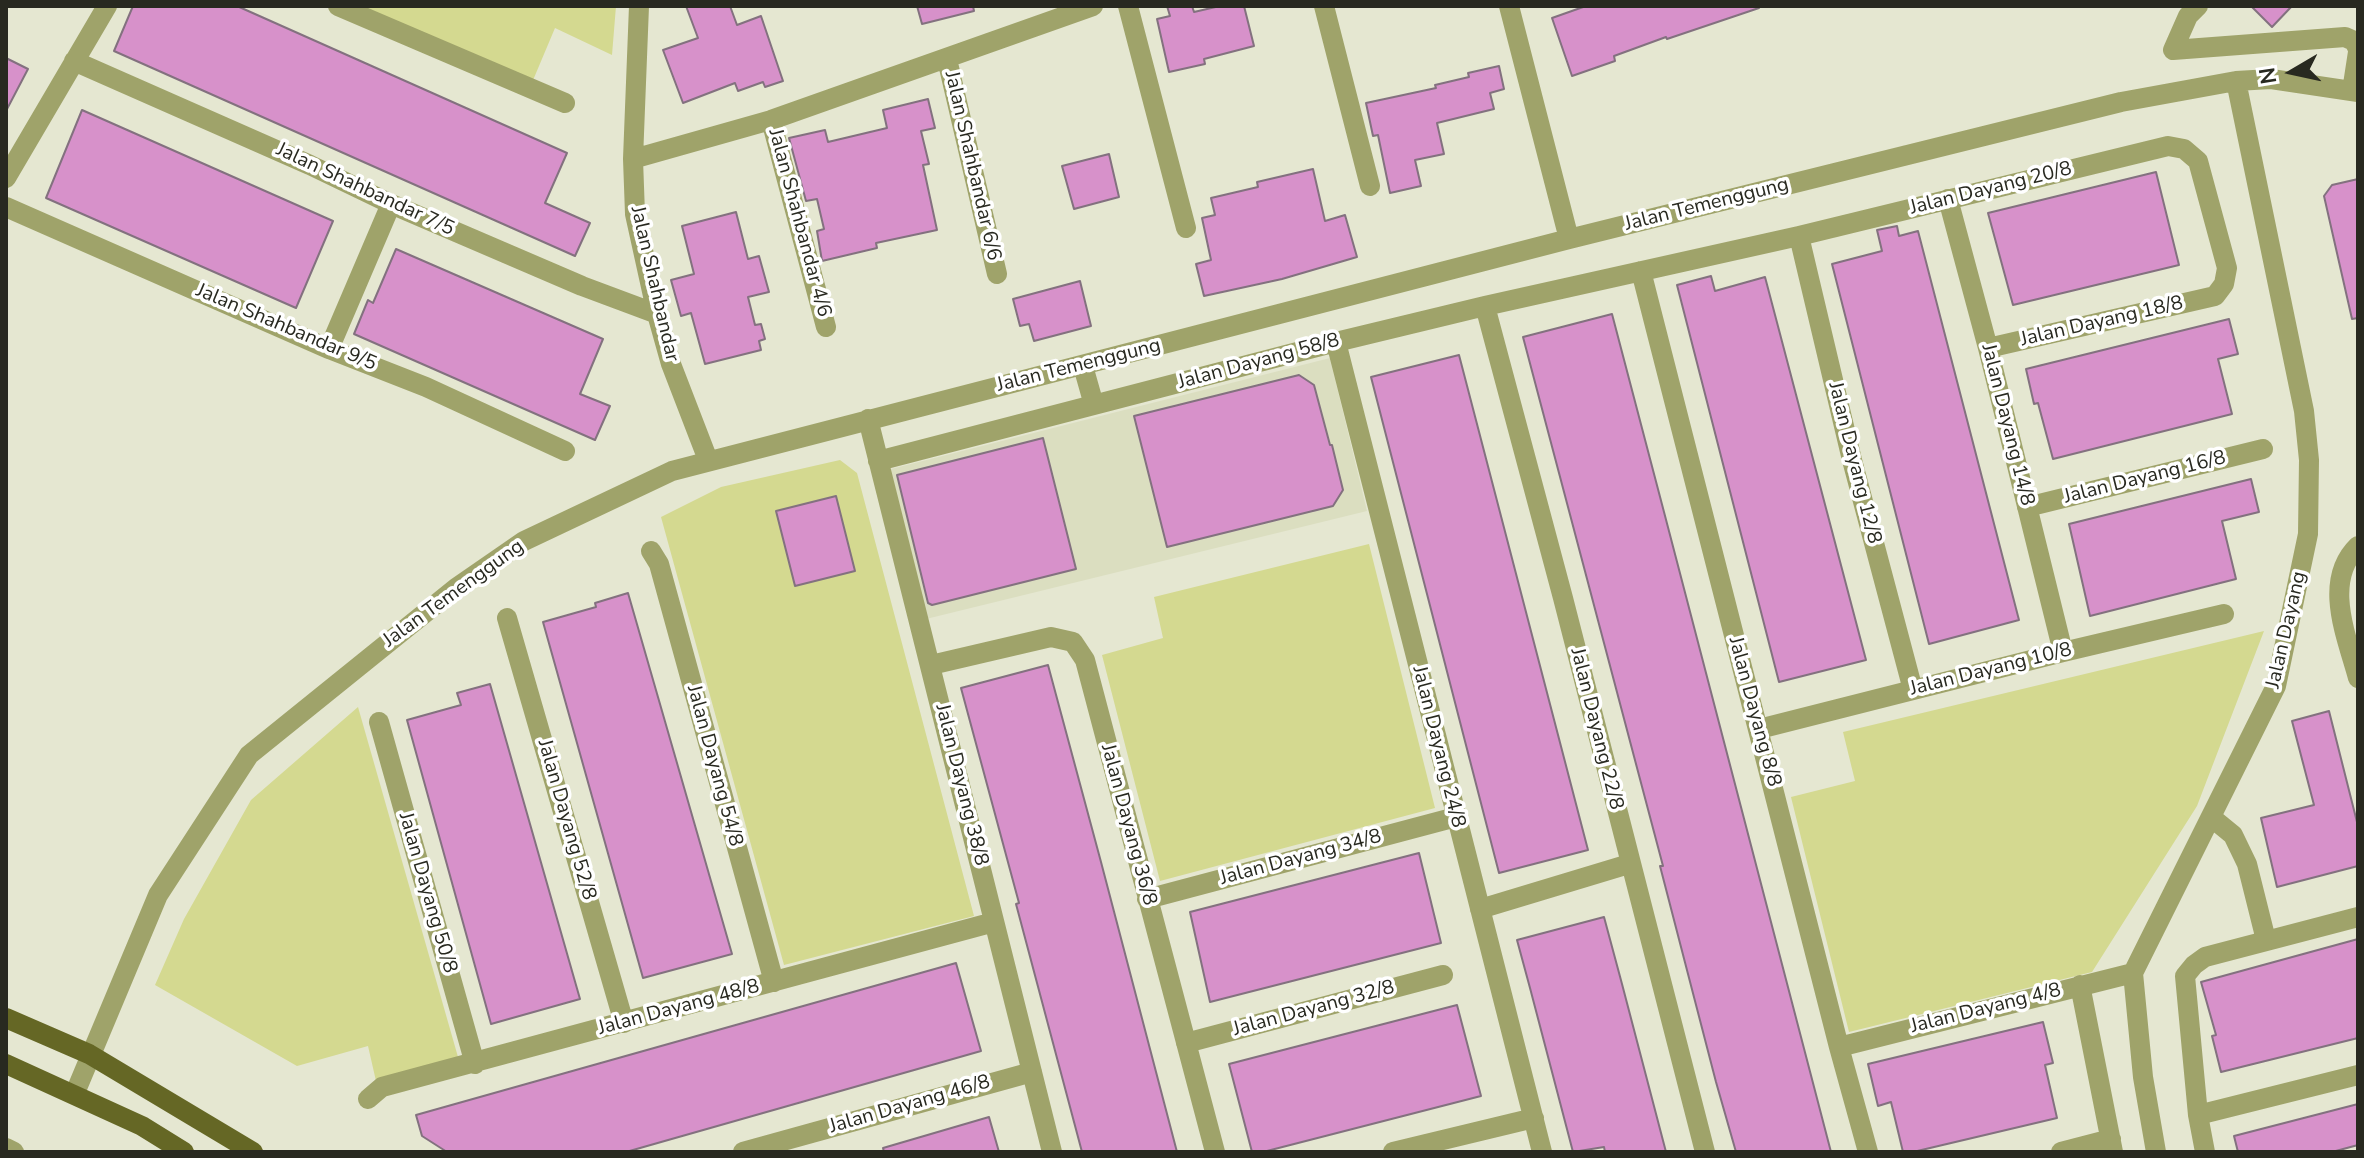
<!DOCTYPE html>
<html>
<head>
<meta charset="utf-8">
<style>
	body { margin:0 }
	#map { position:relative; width:2364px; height:1158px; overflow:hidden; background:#e5e7d1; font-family:"Nunito Sans",sans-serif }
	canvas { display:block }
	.frame { position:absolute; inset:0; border:8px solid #282920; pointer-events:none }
	.north { position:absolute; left:2252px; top:32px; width:80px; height:80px; -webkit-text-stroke:6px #fff; paint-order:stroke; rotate:261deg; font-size:22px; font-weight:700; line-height:32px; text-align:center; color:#282920 }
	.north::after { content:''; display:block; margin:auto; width:28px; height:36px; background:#282920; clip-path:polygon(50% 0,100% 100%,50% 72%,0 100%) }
</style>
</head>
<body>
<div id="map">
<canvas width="2364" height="1158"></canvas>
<div class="frame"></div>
<div class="north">N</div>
</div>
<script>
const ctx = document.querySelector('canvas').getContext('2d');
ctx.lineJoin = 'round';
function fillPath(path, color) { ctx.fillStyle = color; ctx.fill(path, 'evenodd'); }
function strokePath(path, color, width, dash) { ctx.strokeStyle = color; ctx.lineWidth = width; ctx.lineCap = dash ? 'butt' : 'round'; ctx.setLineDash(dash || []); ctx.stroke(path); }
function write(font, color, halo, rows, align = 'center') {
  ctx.font = font + ' "Nunito Sans",sans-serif'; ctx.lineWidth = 7; ctx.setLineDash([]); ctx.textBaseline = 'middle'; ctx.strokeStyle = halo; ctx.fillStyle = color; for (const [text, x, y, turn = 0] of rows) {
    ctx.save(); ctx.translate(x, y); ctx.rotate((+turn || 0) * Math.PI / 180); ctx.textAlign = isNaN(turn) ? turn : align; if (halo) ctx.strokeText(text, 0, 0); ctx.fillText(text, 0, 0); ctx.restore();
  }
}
fillPath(new Path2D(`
	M1330 358 1367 511 926 619 887 470Z`), '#dbdec0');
fillPath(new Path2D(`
	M348 6H616L612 55 555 28 531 85Z
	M840 460 857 473 974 916 784 965 661 517 721 487Z
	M1369 544 1435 808 1160 881 1102 655 1163 638 1154 597Z
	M2264 631 2197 806 2092 972 1849 1032 1791 797 1855 781 1843 732Z
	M358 707 458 1057 376 1081 368 1046 297 1066 155 985 184 919 251 800Z`), '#d4d990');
const building = new Path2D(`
	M133 6H237L567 153 545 203 590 223 575 256 114 51Z
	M686 6H730L737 25 761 16 783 81 765 87 763 82 738 91 735 83 683 103 663 50 698 38Z
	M917 6H973L974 11 922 24Z
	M1167 6H1192L1194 12 1220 6H1244L1254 46 1204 59 1205 64 1169 72 1157 19 1170 16Z
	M1586 6H1759V8L1667 39 1666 37 1614 56 1615 61 1572 76 1552 18Z
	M2251 6H2292L2272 27Z
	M6 58 28 69 6 111Z
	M1499 66 1504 89 1490 93 1494 109 1437 123 1444 154 1415 160 1421 186 1390 193 1378 135 1373 136 1366 103 1436 88 1435 85 1469 77 1468 73Z
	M928 99 935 128 921 131 929 164 923 165 937 230 876 243 877 248 822 261 817 231 824 229 817 199 806 201 789 138 825 130 828 142 887 128 883 110Z
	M82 110 333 221 296 308 46 198Z
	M1109 154 1119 197 1074 209 1062 166Z
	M1313 169 1325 221 1345 215 1357 257 1282 279 1204 296 1196 264 1211 260 1202 218 1215 215 1211 198 1258 187 1257 182Z
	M2156 172 2179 265 2013 305 1988 213Z
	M2358 179V318L2352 319 2324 196 2332 185Z
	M736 212 748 259 759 256 769 292 748 297 755 325 761 324 765 339 759 341 761 350 705 364 691 313 681 316 671 280 694 274 682 226Z
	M1897 226 1899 236 1918 231 2019 620 1929 644 1832 264 1882 251 1877 230Z
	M396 249 603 339 580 394 610 406 595 440 354 334 368 300 373 303Z
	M1711 276 1715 291 1765 277 1866 660 1779 682 1677 285Z
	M1080 281 1091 326 1034 341 1029 324 1020 326 1013 299Z
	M1612 314 1664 512 1831 1152H1736L1716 1082 1660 866H1663L1523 337Z
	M2229 319 2238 354 2218 359 2232 414 2053 459 2038 403 2034 404 2026 369Z
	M1459 355 1588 850 1499 873 1371 377Z
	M1299 375 1314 385 1330 445H1332L1343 490 1333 506 1167 547 1134 416Z
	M1043 438 1076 569 932 605 928 603 897 475Z
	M2251 479 2259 512 2222 521 2236 579 2090 616 2069 524Z
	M836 496 855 571 795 586 776 511Z
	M628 593 732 954 643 978 543 622 596 607 595 603Z
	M1048 665 1101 862 1177 1152H1082L1016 904 1019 903 961 688Z
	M490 684 580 999 491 1024 407 720 461 705 457 693Z
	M2329 711 2358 826V866L2277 887 2261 818 2314 805 2292 721Z
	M1419 853 1441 943 1210 1002 1190 912Z
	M1604 917 1622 984 1666 1152H1605L1604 1147 1573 1152 1530 988 1517 940Z
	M2358 939V1038L2221 1072 2212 1036 2216 1035 2201 982Z
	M956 963 981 1051 626 1152H447L422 1136 416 1115Z
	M1457 1005 1481 1096 1263 1152H1252L1229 1064Z
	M2043 1022 2053 1063 2045 1065 2057 1118 1913 1152H1903L1891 1102 1878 1106 1868 1064Z
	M2358 1104V1145L2332 1152H2238L2234 1136Z
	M989 1117 999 1152H884L883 1148Z`);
fillPath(building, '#d791ca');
strokePath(building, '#83717f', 2);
strokePath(new Path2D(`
	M338 6 565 103
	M639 6 633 159 635 214 657 314 671 364 708 460
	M1128 6 1186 228
	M1324 6 1370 186
	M1509 6 1569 239
	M2198 6 2188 16 2173 50 2345 37 2354 41 2358 49
	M947 59 997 274
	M74 61 310 165 391 204 582 286 657 314
	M2352 91 2358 52
	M771 120 826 327
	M633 159 771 120 1093 6
	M6 178 107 6
	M1948 199 1988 348 2063 652
	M6 207 329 349 426 387 565 451
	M1799 236 1852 460 1913 690
	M1641 271 1839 1047 1868 1152
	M1485 306 1563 598 1705 1152
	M1336 342 1542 1152
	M329 349 391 204
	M1083 366 1094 405
	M868 419 1052 1152
	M878 461 1336 342 1485 306 1799 236 2168 146 2184 149 2198 161 2227 268 2224 284 2215 296 1988 348
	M2027 507 2263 449
	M2358 546C2322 581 2347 637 2358 678
	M651 551 659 564 774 982
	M507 618 624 1023
	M931 665 1051 637 1073 642 1085 660 1215 1152
	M379 722 475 1064
	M1759 729 2063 652 2224 614
	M2211 817 2233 835 2247 864 2266 940
	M1147 899 1456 817
	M1480 909 1629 864
	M2080 985 2113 1152
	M1186 1043 1443 975
	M1839 1047 2133 973
	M75 1093 158 895 249 755 456 588 524 541 672 471 1569 239 2121 102 2236 81 2271 79 2358 92
	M368 1099 382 1087 994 922
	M2198 1115 2358 1075
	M6 1148 14 1152
	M743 1152 1032 1072
	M1393 1152 1534 1118
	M2061 1152 2111 1139
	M2156 1152 2143 1077 2133 973 2276 686 2308 534 2309 460 2304 411 2236 81
	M2205 1152 2198 1115 2185 976 2194 965 2205 957 2358 917`), '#9fa36a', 20);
strokePath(new Path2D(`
	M6 1018 89 1054 253 1152
	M6 1064 142 1126 184 1152`), '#656725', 20);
write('20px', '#282920', '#fff', [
	["Jalan Shahbandar 6/6",972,166,77],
	["Jalan Dayang 20/8",1991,189,-14],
	["Jalan Shahbandar 7/5",365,190,25],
	["Jalan Temenggung",1707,205,-14],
	["Jalan Shahbandar 4/6",799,223,75],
	["Jalan Shahbandar",654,284,77],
	["Jalan Dayang 18/8",2102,322,-13],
	["Jalan Shahbandar 9/5",286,328,23],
	["Jalan Dayang 58/8",1259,362,-15],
	["Jalan Temenggung",1079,366,-14],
	["Jalan Dayang 14/8",2007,425,76],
	["Jalan Dayang 12/8",1854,463,76],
	["Jalan Dayang 16/8",2145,478,-14],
	["Jalan Temenggung",454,594,-36],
	["Jalan Dayang",2287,630,-77],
	["Jalan Dayang 10/8",1991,670,-14],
	["Jalan Dayang 8/8",1754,712,75],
	["Jalan Dayang 22/8",1596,729,76],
	["Jalan Dayang 24/8",1438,747,76],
	["Jalan Dayang 54/8",714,766,75],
	["Jalan Dayang 38/8",961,785,76],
	["Jalan Dayang 52/8",566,820,74],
	["Jalan Dayang 36/8",1128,825,75],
	["Jalan Dayang 34/8",1301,858,-15],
	["Jalan Dayang 50/8",427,893,74],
	["Jalan Dayang 48/8",679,1008,-15],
	["Jalan Dayang 32/8",1314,1009,-15],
	["Jalan Dayang 4/8",1986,1009,-14],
	["Jalan Dayang 46/8",910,1105,-16]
]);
</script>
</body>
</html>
